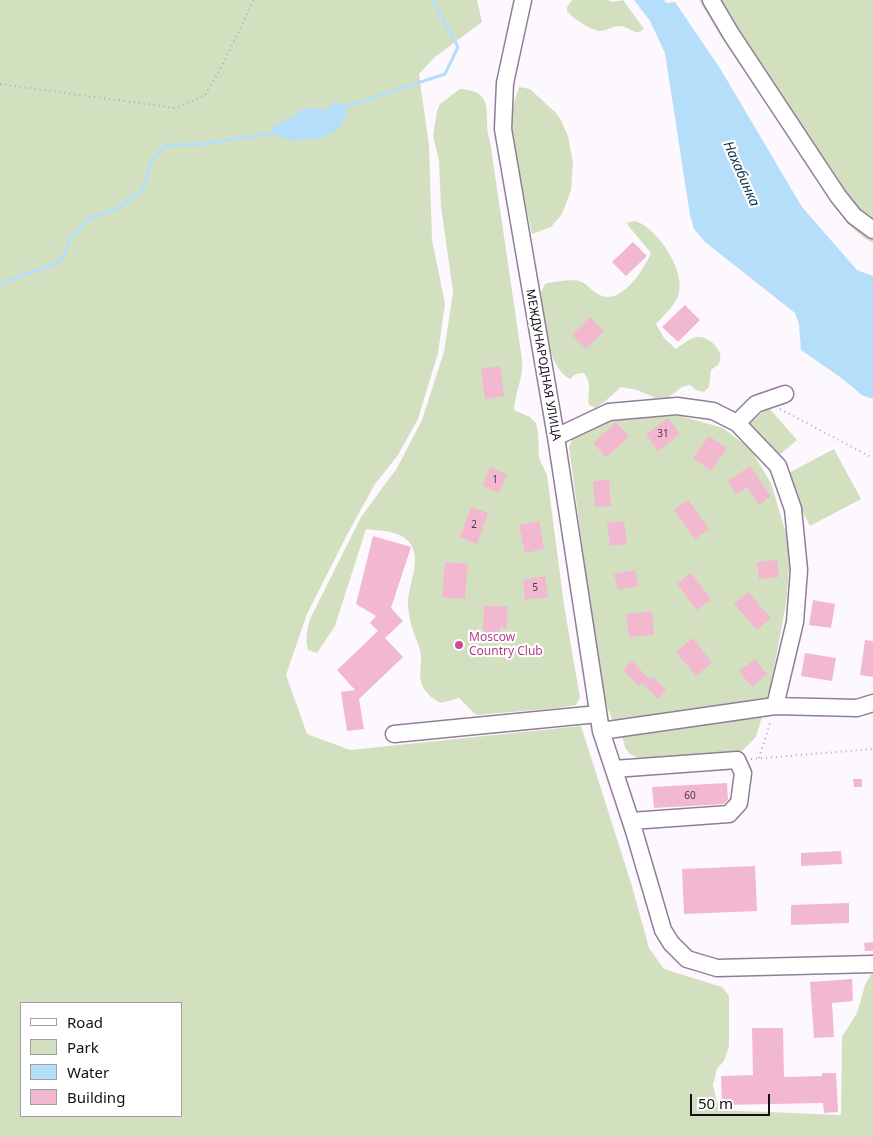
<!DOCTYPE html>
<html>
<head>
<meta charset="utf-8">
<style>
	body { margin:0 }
	#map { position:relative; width:873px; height:1137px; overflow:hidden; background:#fdf8fe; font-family:"Noto Sans",sans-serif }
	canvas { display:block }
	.legend { position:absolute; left:20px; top:1002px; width:162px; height:115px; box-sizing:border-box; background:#fff; border:1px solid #a29fa3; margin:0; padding:6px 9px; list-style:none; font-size:15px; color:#160e18 }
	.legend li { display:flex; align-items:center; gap:10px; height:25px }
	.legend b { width:25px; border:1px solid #a29fa3 }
	.scale { position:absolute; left:690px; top:1094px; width:80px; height:22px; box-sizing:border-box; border:2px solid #160e18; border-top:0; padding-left:6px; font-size:15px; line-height:18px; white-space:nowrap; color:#160e18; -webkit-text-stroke:4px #fff; paint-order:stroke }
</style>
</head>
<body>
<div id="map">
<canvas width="873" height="1137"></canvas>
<ul class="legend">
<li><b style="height:6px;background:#fff"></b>Road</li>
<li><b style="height:14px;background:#d3e0c0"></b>Park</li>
<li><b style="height:14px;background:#b4def9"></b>Water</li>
<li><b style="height:14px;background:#f1b8cf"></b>Building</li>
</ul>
<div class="scale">50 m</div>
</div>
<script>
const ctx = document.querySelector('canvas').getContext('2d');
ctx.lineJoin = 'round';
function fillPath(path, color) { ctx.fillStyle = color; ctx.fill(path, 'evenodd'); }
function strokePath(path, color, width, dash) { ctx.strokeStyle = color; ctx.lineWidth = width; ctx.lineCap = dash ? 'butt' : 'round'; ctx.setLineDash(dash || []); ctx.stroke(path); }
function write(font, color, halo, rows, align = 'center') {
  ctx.font = font + ' "Noto Sans",sans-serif'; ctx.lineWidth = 4.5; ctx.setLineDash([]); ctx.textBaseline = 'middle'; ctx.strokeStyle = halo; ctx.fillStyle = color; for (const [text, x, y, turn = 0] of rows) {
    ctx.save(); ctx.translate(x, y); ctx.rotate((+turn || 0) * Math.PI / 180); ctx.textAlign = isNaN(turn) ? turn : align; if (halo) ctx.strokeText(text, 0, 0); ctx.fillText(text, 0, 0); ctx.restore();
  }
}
fillPath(new Path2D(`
	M0 0H477L482 22 435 57 419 74 429 146 432 240 445 304 438 353 418 419 398 455 375 484 347 535 307 614 286 675 307 734 350 750 581 726 632 886 649 948 664 969 722 987 729 996V1046L724 1061 717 1069 713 1085 719 1110 841 1115 842 1037 857 1013 865 985 871 974H873V1137H0ZM21 1003H181V1116H21Z
	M572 0H608L613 2 623 0 644 29C635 38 630 26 619 26 612 26 606 31 600 31 592 31 572 18 567 11V7Z
	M699 0H873V243L864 238 848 224 721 37Z
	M519 87 530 89 556 113 561 120 568 136 573 163 571 190 562 214 551 227 532 234 512 142V108Z
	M460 89C498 91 482 116 490 141L522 359C524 377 515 392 514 410L530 417 536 423 538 432 539 458 547 475 564 605 580 698 576 705 558 708 476 715 459 698 441 703C434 700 428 695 424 689 417 678 422 666 421 655 420 648 417 642 415 636 411 626 408 613 408 602 408 584 423 559 409 542 399 530 380 531 366 529L335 626 317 653 308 650C305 638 307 630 310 619L361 517 397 468 422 420 444 352 453 292 441 206 439 161 433 136 437 111 440 104Z
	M635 221C657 227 685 270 679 293 675 306 665 314 656 324L664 338 676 349C683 344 689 338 698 337 710 336 727 353 718 365 716 367 713 368 711 370L709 387 704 392 696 390 690 385 682 387 669 397 660 400 637 390 621 387 609 398 596 408 589 405C587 390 593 387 584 373L576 374 570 379C546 367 544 316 541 292L545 284C551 282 574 279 579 281 587 283 593 293 602 296 623 303 644 269 651 253L626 223Z
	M768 407 797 440 777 457 748 425Z
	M617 415 681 416 723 428 744 444 751 450 771 483 788 540 790 557 786 604 770 689 756 737 743 750 735 754 638 758 630 754 625 748 621 731 612 719 602 695 569 447C575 428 600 423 617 415Z
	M834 449 861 499 810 526 783 476Z`), '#d3e0c0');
fillPath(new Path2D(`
	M634 0H664L667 3 675 2 721 70 802 207 857 270 873 276V399L862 395 840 377 801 350 799 324 795 313 705 242 694 229 690 215 665 53 650 21Z
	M334 103 349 105 341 126 327 136 314 139 289 140 271 133 273 126 290 119 302 109 317 108 326 110Z`), '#b4def9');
strokePath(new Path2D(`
	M345 107 445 74 458 47 433 0
	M0 284 61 261 71 238 88 219 120 207 143 190 152 160 166 145 202 144 274 133`), '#b4def9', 3);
fillPath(new Path2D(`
	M633 242 647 256 626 276 612 262Z
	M685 305 700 320 678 342 662 327Z
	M590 317 604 331 586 349 572 335Z
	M500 366 504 396 485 399 481 369Z
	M668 418 680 434 658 451 646 434Z
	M616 422 629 437 606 457 593 443Z
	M709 436 727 448 711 471 693 458Z
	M750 466 771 496 759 505 747 487 736 494 728 481Z
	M490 467 507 474 499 493 483 486Z
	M609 480 611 506 595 507 593 481Z
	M688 500 709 529 695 539 674 510Z
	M471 507 488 513 477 544 460 537Z
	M539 521 544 549 525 553 519 525Z
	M624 521 627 544 610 546 607 523Z
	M373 536 411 547 391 608 403 621 385 638 403 657 359 699 364 729 347 731 341 692 355 690 337 670 378 631 370 623 376 616 356 604Z
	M777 560 779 577 759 579 757 562Z
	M445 562 468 564 465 599 442 597Z
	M635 570 638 586 618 590 614 574Z
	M691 573 711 599 697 610 677 584Z
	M545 576 548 597 525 600 523 580Z
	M748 592 771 618 757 630 734 604Z
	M813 600 835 604 831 628 809 625Z
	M484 606H507V628H500V634L483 633Z
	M652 611 654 635 629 637 626 614Z
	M693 638 712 663 696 676 676 652Z
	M865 640 873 641V677L860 675Z
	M805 653 836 658 832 681 801 676Z
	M755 659 767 674 752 687 739 671Z
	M632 661 650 680 653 677 666 690 658 699 642 683 639 686 623 670Z
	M853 779H862V787H854Z
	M727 783 728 800 724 804 654 808 652 787Z
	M841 851 842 864 801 866V853Z
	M755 866 757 911 684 914 682 869Z
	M849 903V923L791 925V905Z
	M873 942V951H865L864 943Z
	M852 979 853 1001 832 1003 834 1037 814 1038 810 982Z
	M752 1028H783L784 1077 822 1076V1073H836L838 1112 824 1113 823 1103 722 1105 721 1076 753 1075Z`), '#f1b8cf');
const minor = new Path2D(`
	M523 0 505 83 503 129 556 437 601 731 634 831 663 930 671 943 687 959 717 968 873 964
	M711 0 731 34 838 196 854 216 873 230
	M737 423 756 404 785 394
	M556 437 609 412 677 406 713 411 737 423 778 466 793 509 799 570 795 622 775 706
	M601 731 775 706 857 708 873 703
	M394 734 598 714
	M614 769 737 760 743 773 739 803 729 814 631 821`);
strokePath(minor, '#927d98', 19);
strokePath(new Path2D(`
	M0 84 175 108 205 95 222 66 254 0
	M780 409 873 458
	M759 758 771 720
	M751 759 873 749`), '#afa9b1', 2, [1, 4]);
strokePath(minor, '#fff', 16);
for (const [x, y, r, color] of [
	[459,645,5,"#d1479c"]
]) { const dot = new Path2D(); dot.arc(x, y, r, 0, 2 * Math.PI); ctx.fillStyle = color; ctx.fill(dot); strokePath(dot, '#fff', 2); }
write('10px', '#4d3846', null, [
	["31",663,434],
	["1",495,480],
	["2",474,525],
	["5",535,588],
	["60",690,796]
]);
write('12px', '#160e18', '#fff', [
	["МЕЖДУНАРОДНАЯ УЛИЦА",543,365,80]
]);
write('12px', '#b23c85', '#fff', [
	["Moscow",469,638],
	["Country Club",469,652]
], 'left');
write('italic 14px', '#0a364d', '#fff', [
	["Нахабинка",741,174,66]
]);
</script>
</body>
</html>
